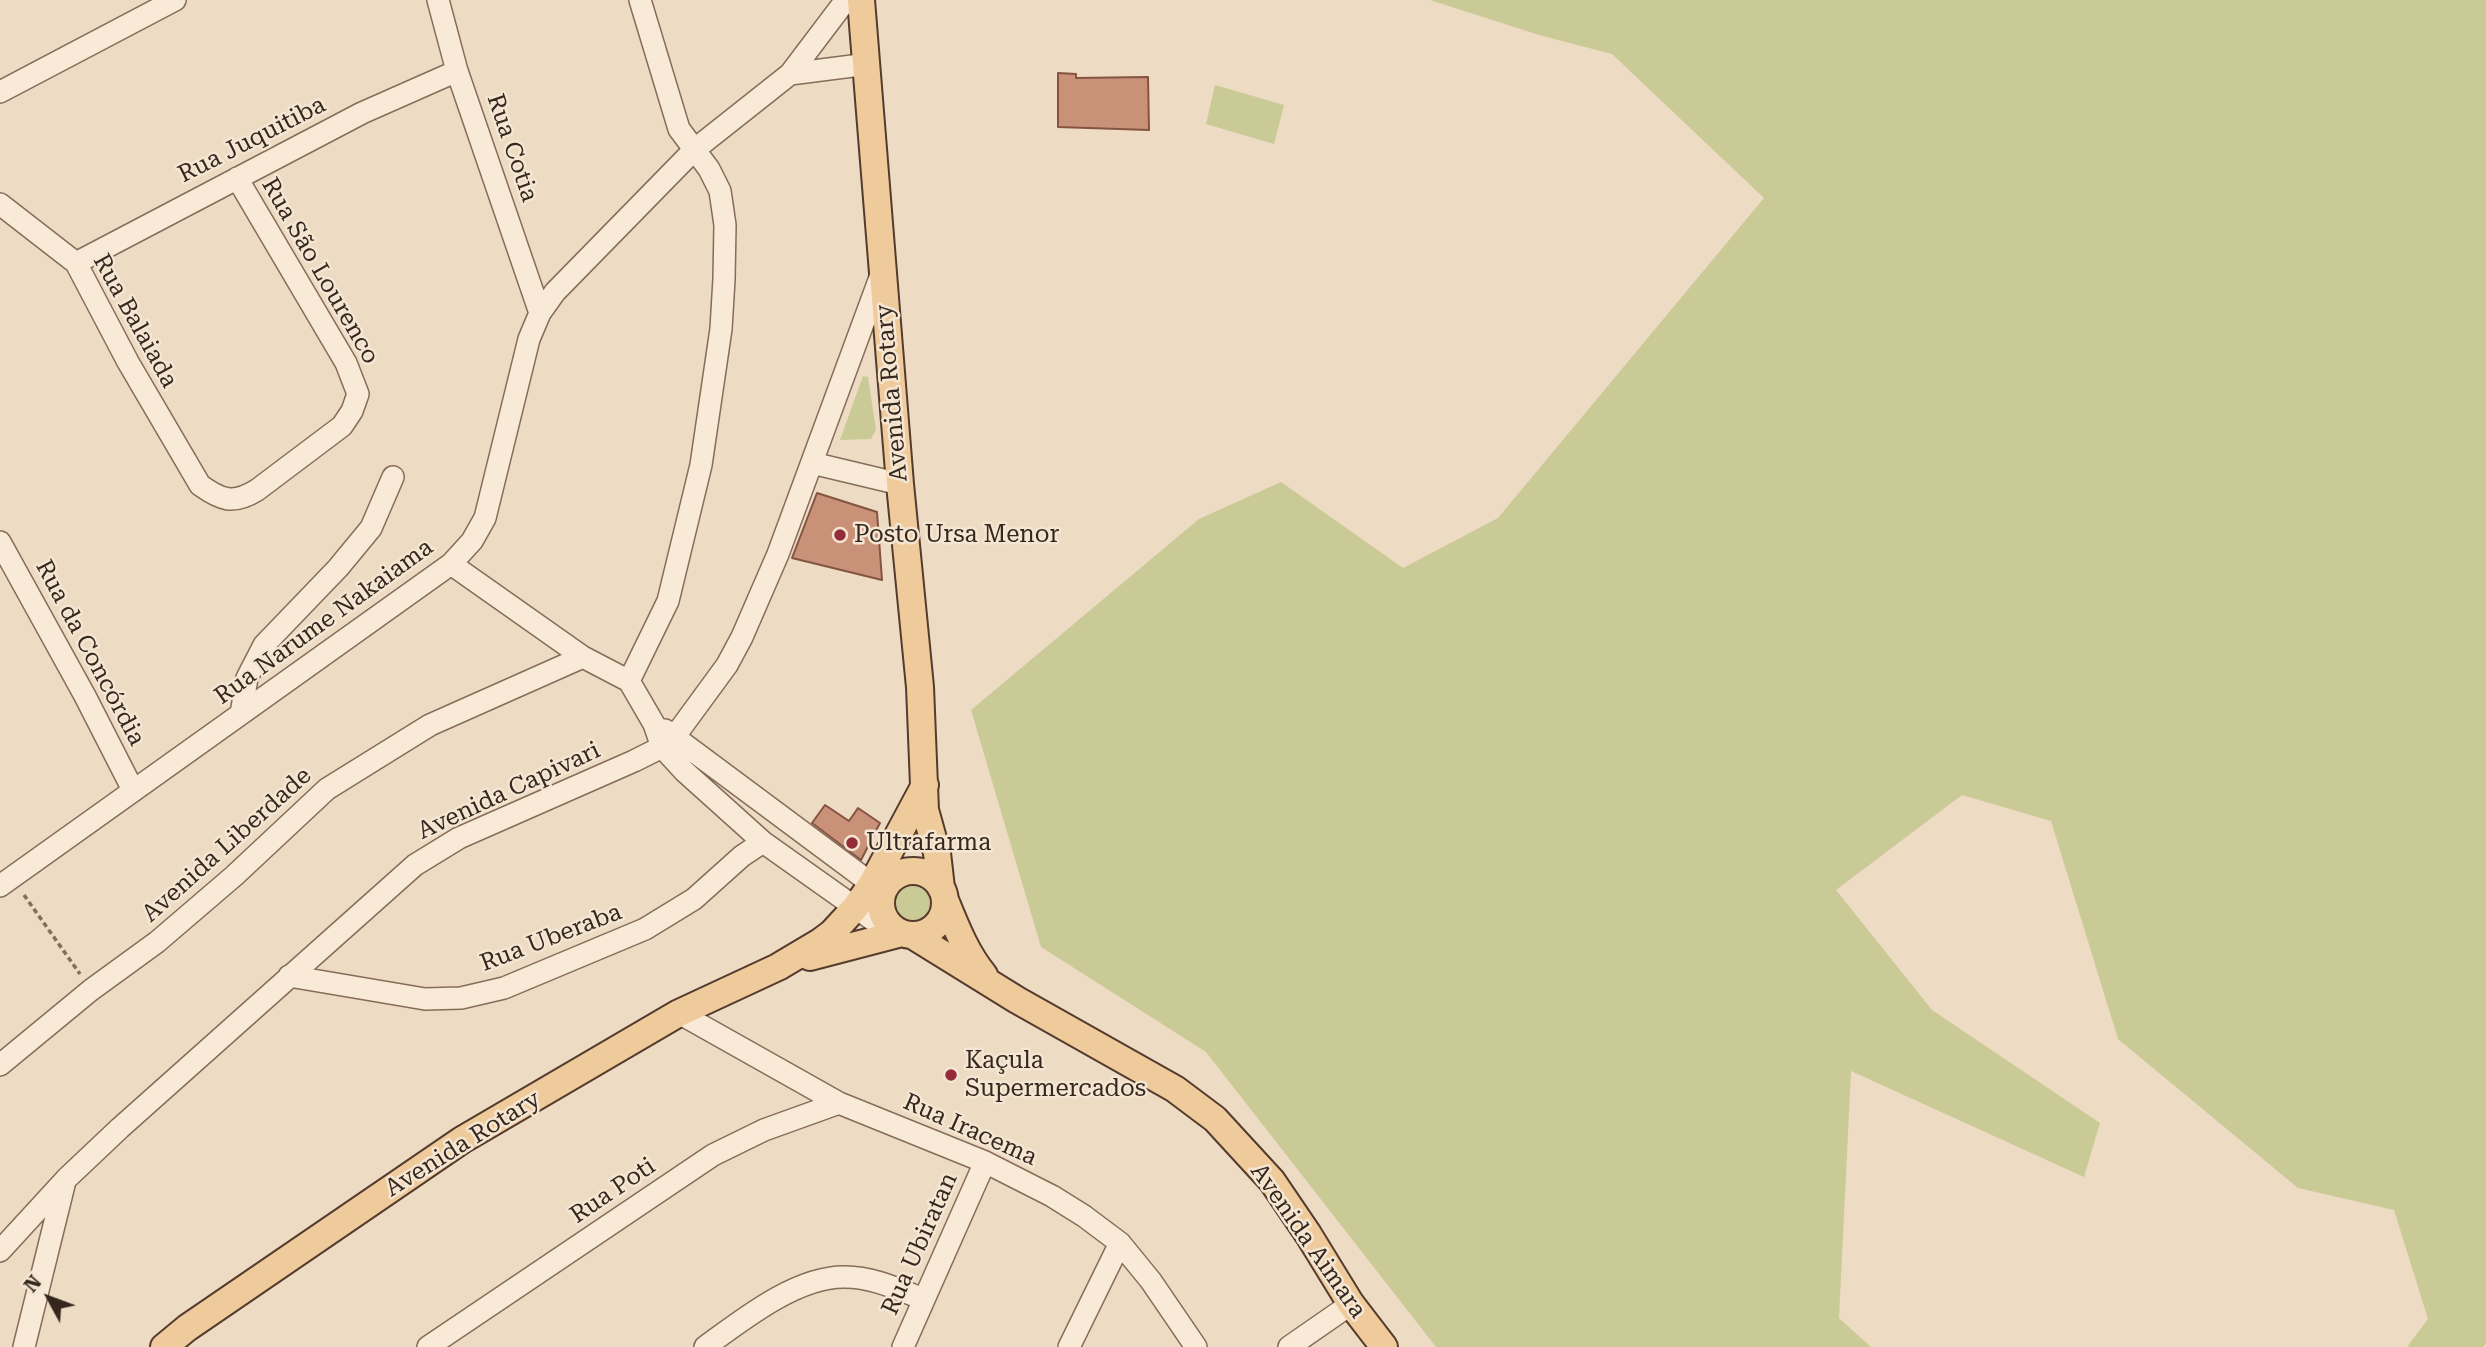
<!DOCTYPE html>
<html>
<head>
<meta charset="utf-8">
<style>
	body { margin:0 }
	#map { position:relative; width:2486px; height:1347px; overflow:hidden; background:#eddbc3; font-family:"Roboto Serif",serif }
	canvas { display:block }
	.north { position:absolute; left:14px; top:1263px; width:70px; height:70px; -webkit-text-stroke:5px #f4e6d2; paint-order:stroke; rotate:311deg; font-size:19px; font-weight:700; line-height:28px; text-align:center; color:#36271e }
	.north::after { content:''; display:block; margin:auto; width:24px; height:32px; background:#36271e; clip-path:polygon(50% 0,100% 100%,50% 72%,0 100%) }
</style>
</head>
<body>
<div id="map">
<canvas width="2486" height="1347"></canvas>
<div class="north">N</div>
</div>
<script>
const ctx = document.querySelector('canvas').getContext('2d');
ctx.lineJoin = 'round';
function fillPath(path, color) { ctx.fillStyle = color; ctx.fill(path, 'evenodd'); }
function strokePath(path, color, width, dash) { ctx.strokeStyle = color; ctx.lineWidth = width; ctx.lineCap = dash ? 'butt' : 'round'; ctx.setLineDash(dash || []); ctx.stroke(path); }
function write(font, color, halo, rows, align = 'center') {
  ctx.font = font + ' "Roboto Serif",serif'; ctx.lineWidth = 5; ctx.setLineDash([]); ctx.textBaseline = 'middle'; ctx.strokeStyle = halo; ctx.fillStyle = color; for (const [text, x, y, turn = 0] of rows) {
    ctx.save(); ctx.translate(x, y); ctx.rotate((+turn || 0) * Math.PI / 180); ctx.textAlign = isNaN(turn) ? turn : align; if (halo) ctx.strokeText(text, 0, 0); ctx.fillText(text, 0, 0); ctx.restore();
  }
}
fillPath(new Path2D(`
	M1430 0H2486V1344L2483 1347H2407L2428 1319 2394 1210 2298 1188 2118 1039 2051 821 1962 795 1836 890 1932 1010 2100 1123 2084 1177 1851 1071 1839 1318 1871 1347H1436L1206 1052 1041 947 971 710 1199 519 1281 482 1403 568 1498 518 1764 198 1612 54 1539 35Z
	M1215 85 1284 105 1274 144 1206 124Z
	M863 376 868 377 876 430 871 439 840 440Z
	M890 903a21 21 0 1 1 42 0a21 21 0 1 1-42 0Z`), '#caca97');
const building = new Path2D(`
	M1058 73 1076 74V78L1148 77 1149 130 1058 127Z
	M817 493 877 512 882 580 792 558Z
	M825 805 849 821 858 808 880 823 861 860 812 823Z`);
fillPath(building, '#ca9179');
strokePath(building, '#855441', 2);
const minor = new Path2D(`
	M438 0 457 71 540 313
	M790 74 868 64
	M0 92 175 0
	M0 204 76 263 128 362 200 485C221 500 233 505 257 490L342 426 352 411 358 394 346 363 237 178
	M76 263 362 113 457 71
	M812 463 900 484
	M0 542 85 696 133 790
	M451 564 583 657 629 681 654 724 662 747 684 771 763 842 873 920 891 926
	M629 681 668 601 701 465 721 329 724 279 725 225 720 191 709 169 679 129 640 0
	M241 714 247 678 264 645 338 568 371 528 393 477
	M665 730 872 884
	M0 886 451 564 472 541 485 518 529 339 540 313 555 292 694 150 790 74 846 0
	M289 976 425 999 461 998 504 988 645 929 694 899 742 856 763 842
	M679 1013 839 1103 985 1162 1052 1196 1084 1216 1120 1243 1151 1281 1196 1347
	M0 1065 91 990 157 942 234 876 327 789 430 725 583 657
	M0 1251 66 1179 120 1128 415 865 459 838 634 761 662 747 675 736 727 665 742 637 778 554 881 275
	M24 1347 65 1181
	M428 1347 713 1155 764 1130 839 1103
	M705 1347C742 1320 797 1276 845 1277 872 1277 898 1289 923 1299
	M903 1347 985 1162
	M1069 1347 1120 1243
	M1289 1347 1351 1304`);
const major = new Path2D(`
	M861 0 900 484 920 687 925 810 937 853 941 888
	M881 903a32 32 0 1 1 64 0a32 32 0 1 1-64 0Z
	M945 900C956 927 966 953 984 975
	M912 935 1017 1000 1175 1089 1215 1119 1272 1181 1308 1234 1351 1304 1384 1347
	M810 957 902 933
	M164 1347 187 1328 462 1140 679 1013 778 967 820 942 832 933 855 908 872 884 925 785`);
strokePath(minor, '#866c5a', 24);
strokePath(major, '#543b2e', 30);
strokePath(new Path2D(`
	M24 895 80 974`), '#866c5a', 3.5, [5, 3.5]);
strokePath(minor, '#f8ead6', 21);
strokePath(major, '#efcb9b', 26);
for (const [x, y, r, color] of [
	[840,535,7,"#942c39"],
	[852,843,7,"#942c39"],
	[951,1075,7,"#942c39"]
]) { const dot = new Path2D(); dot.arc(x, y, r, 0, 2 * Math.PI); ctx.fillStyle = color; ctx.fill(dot); strokePath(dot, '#f4e6d2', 2.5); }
write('24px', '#36271e', '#f4e6d2', [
	["Rua Juquitiba",252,140,-27],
	["Rua Cotia",512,148,71],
	["Rua São Lourenco",320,271,60],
	["Rua Balaiada",135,321,61],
	["Avenida Rotary",892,393,-95],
	["Rua Narume Nakaiama",324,622,-36],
	["Rua da Concórdia",90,653,62],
	["Avenida Capivari",509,791,-25],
	["Avenida Liberdade",227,845,-42],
	["Rua Uberaba",551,938,-21],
	["Rua Iracema",970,1130,24],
	["Avenida Rotary",463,1144,-32],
	["Rua Poti",613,1191,-34],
	["Avenida Aimara",1308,1241,55],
	["Rua Ubiratan",920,1244,-66]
]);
write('24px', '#36271e', '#f4e6d2', [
	["Posto Ursa Menor",854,535],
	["Ultrafarma",866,843],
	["Kaçula",965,1061],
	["Supermercados",965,1089]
], 'left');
</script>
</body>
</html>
